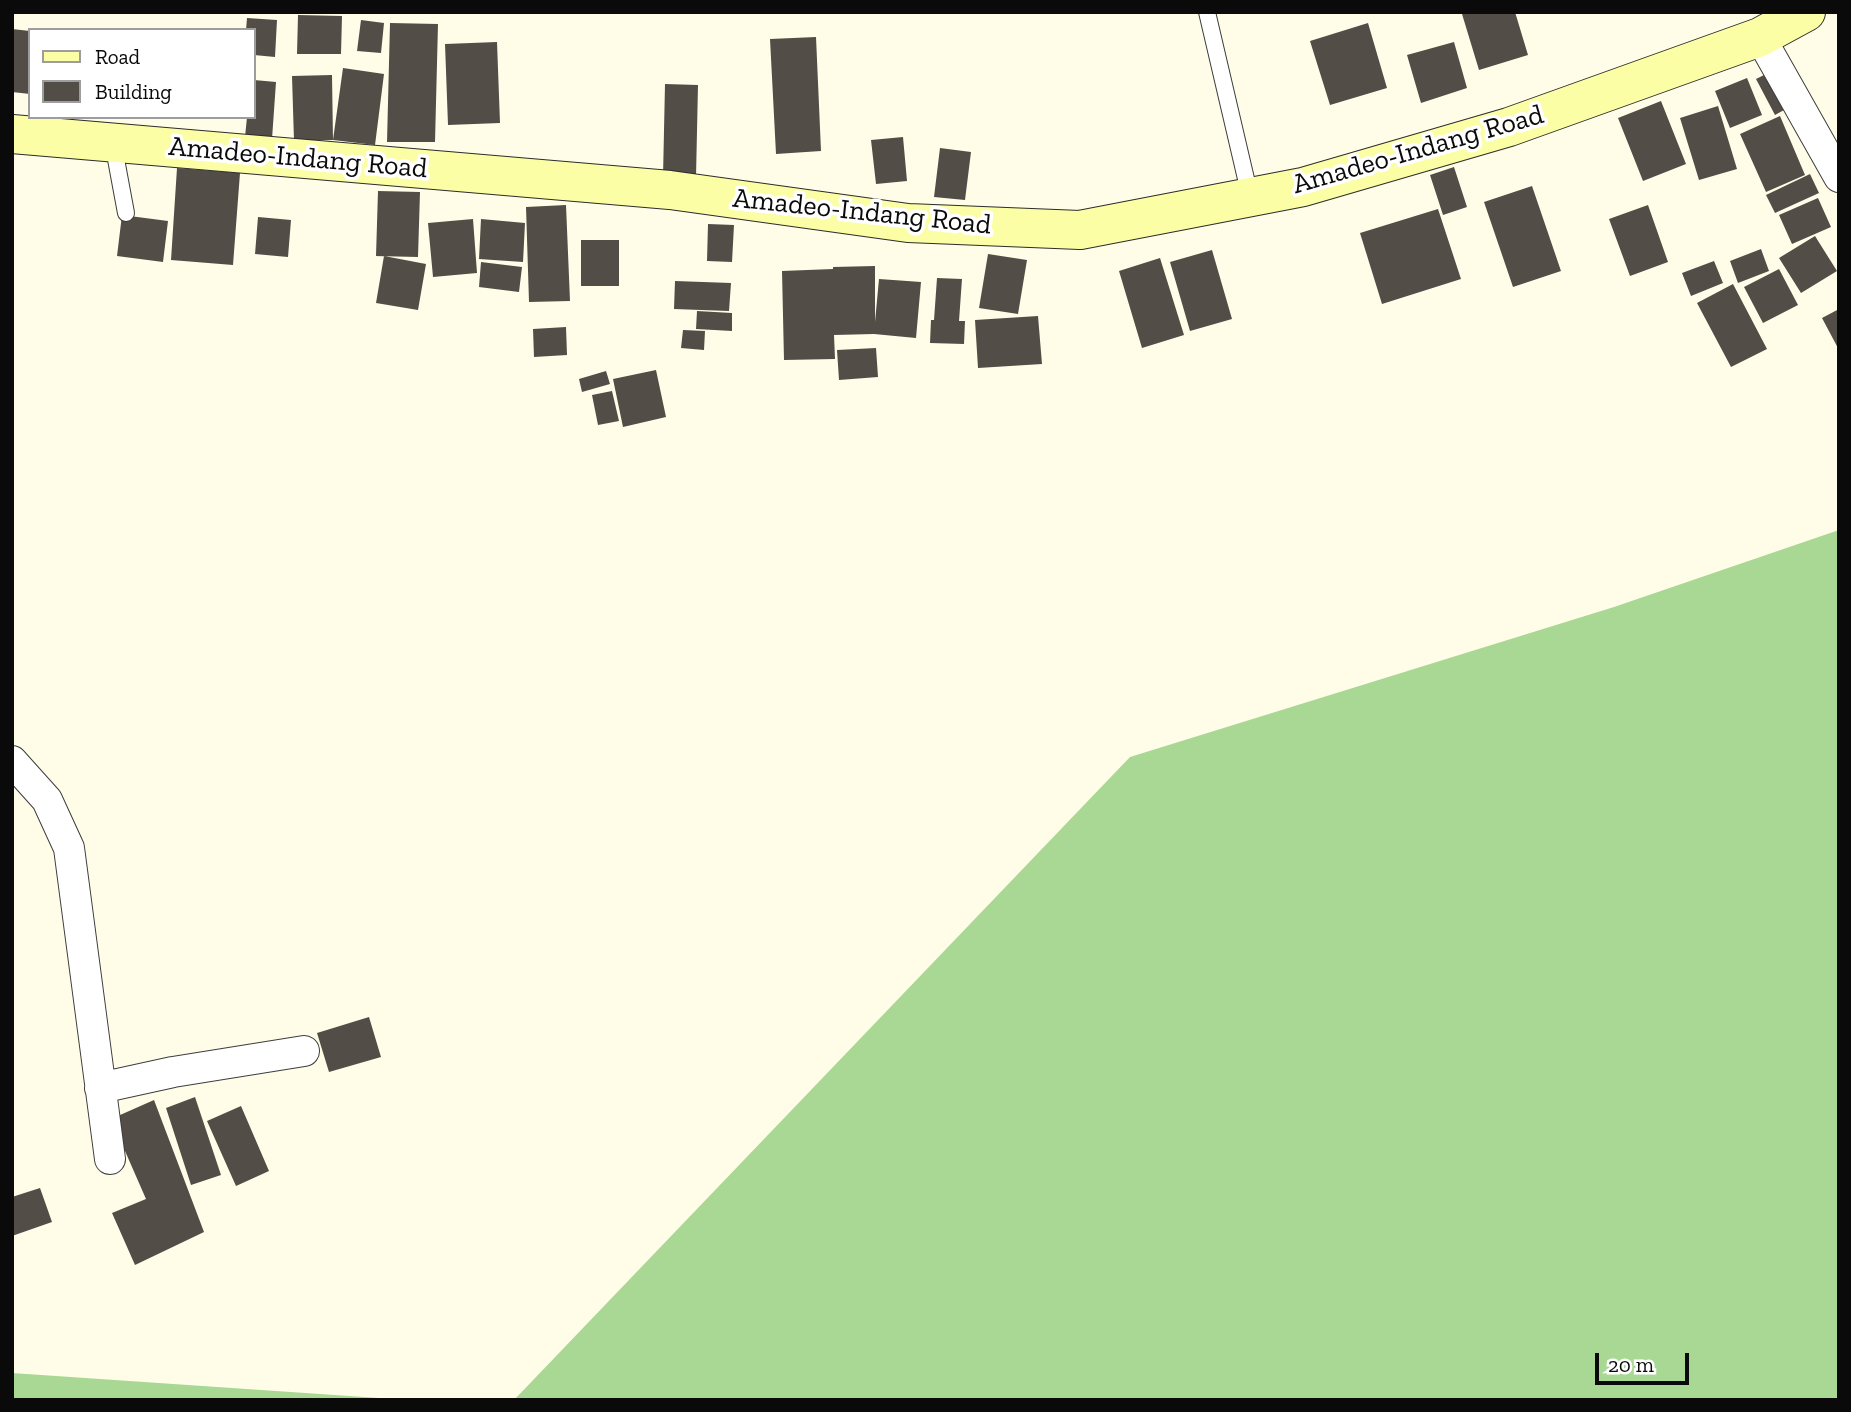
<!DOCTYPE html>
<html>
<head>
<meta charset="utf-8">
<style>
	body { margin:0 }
	#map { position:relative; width:1851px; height:1412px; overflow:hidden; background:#fffde8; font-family:"Zilla Slab",serif }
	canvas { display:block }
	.frame { position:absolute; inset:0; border:14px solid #0a0a0a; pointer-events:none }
	.legend { position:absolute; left:28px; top:28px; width:228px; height:91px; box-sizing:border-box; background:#fff; border:2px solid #9d9d9d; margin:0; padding:9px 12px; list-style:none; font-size:21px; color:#0a0a0a }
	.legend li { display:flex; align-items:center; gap:14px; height:35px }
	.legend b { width:35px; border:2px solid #9d9d9d }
	.scale { position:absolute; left:1595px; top:1353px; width:94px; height:32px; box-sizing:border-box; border:4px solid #0a0a0a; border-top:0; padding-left:9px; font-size:21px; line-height:24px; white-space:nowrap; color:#0a0a0a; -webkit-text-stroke:5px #fff; paint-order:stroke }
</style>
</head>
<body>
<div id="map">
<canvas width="1851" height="1412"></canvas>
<div class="frame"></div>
<ul class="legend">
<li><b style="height:9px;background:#fbfea4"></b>Road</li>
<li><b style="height:19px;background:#534d47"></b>Building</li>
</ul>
<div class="scale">20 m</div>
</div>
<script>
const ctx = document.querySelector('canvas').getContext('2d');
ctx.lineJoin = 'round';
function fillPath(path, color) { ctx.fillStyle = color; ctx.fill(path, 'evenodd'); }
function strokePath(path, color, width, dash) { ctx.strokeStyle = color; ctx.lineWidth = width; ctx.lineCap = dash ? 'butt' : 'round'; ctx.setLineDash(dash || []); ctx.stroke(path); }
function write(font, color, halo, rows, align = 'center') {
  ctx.font = font + ' "Zilla Slab",serif'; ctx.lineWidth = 7; ctx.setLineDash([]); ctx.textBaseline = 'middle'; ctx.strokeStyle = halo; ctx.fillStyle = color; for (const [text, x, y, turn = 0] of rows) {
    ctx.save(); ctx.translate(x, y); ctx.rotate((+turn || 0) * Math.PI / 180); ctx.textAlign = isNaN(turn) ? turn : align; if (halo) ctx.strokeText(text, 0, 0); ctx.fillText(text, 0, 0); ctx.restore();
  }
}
fillPath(new Path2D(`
	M1839 530V1400H514L1130 757 1614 607Z
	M12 1373 408 1400H12Z`), '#a8d893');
fillPath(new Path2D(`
	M1468 12H1515L1528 55 1479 70 1462 14Z
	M298 15 342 16 341 54H297Z
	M247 18 277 20 275 57 254 55V30H246Z
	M361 20 384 23 381 53 357 51Z
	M390 23 438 24 435 142H387Z
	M1368 23 1387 88 1330 105 1310 41Z
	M12 29 30 31V94L12 92Z
	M816 37 821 151 776 154 770 39Z
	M497 42 500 123 448 125 445 44Z
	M1454 42 1467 88 1421 103 1407 55Z
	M343 68 384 74 375 145 333 140 294 141 292 76 332 75 333 140Z
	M1774 70 1793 105 1775 115 1756 79Z
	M1747 78 1762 115 1730 128 1715 91Z
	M254 80 276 82 272 139 245 137 247 117H254Z
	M665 84 698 85 696 177H663Z
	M1661 101 1686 164 1643 181 1618 118Z
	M1718 106 1737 169 1699 180 1680 118Z
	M1780 116 1805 175 1766 192 1740 134Z
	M903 137 907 181 876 184 871 140Z
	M940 148 971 152 965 200 934 197Z
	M1454 167 1467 207 1443 215 1430 175Z
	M177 168 240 173 233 265 171 260Z
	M1810 174 1819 193 1775 213 1766 195Z
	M1532 186 1561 271 1513 287 1484 202Z
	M378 191 420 192 418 257 376 256Z
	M1818 198 1831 227 1792 244 1779 215Z
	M566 205 570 301 529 302 526 207Z
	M1648 205 1668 262 1630 276 1609 219Z
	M1438 209 1461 279 1382 304 1360 233Z
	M122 215 168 221 163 262 117 256Z
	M258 217 291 220 288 257 255 254Z
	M473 219 477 273 433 277 428 223Z
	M481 219 525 223 523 262 479 259Z
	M708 224 734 225 732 262 707 261Z
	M1815 236 1837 271 1801 293 1779 258Z
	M581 240H619V286H581Z
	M1761 249 1769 271 1738 283 1730 261Z
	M1212 250 1232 319 1190 331 1170 262Z
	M988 254 1027 260 1018 314 979 308Z
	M384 256 426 264 418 310 376 303Z
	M1160 258 1184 335 1142 348 1119 271Z
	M1714 261 1723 283 1691 296 1682 273Z
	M481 262 522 267 519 292 479 287Z
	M875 266V322L879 279 921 282 916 338 874 334 834 335 835 359 784 360 782 271 833 269V267Z
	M1779 269 1798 305 1763 323 1744 287Z
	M937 278 962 279 959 321H965L964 344 930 343 931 320H934Z
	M675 281 731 283 729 311 674 309Z
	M1733 284 1767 349 1731 367 1697 303Z
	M1839 309V350L1822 318Z
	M697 311 732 313V331L696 329Z
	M1038 316 1042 364 978 368 975 320Z
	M566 327 567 355 534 357 533 329Z
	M683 330 705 331 704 350 681 348Z
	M876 348 878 377 839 380 837 350Z
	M656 370 666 417 623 427 613 379Z
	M606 371 610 384 582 392 579 379Z
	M612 391 619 421 598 425 592 395Z
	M369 1017 381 1057 329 1072 317 1033Z
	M195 1097 221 1175 191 1185 166 1108Z
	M154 1100 204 1232 135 1265 112 1213 146 1199 111 1119Z
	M241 1106 269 1171 236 1186 207 1121Z
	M40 1188 52 1222 12 1236V1197Z`), '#534d47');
const service = new Path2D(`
	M1207 12 1250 196
	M113 143 126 213`);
const minor = new Path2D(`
	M1760 37 1839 177
	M12 761 47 800 69 848 110 1159
	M100 1088 173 1072 304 1051`);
const secondary = new Path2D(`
	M12 134 670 190 908 223 1080 230 1303 187 1509 127 1760 37 1806 12`);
strokePath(service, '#3d3d3d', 18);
strokePath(minor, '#3d3d3d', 32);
strokePath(secondary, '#2c2c2c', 40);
strokePath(service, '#fff', 16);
strokePath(minor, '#fff', 30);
strokePath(secondary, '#fbfea4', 38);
write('28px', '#0a0a0a', '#fff', [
	["Amadeo-Indang Road",1418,150,-16],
	["Amadeo-Indang Road",298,158,5],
	["Amadeo-Indang Road",862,212,6]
]);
</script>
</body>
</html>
